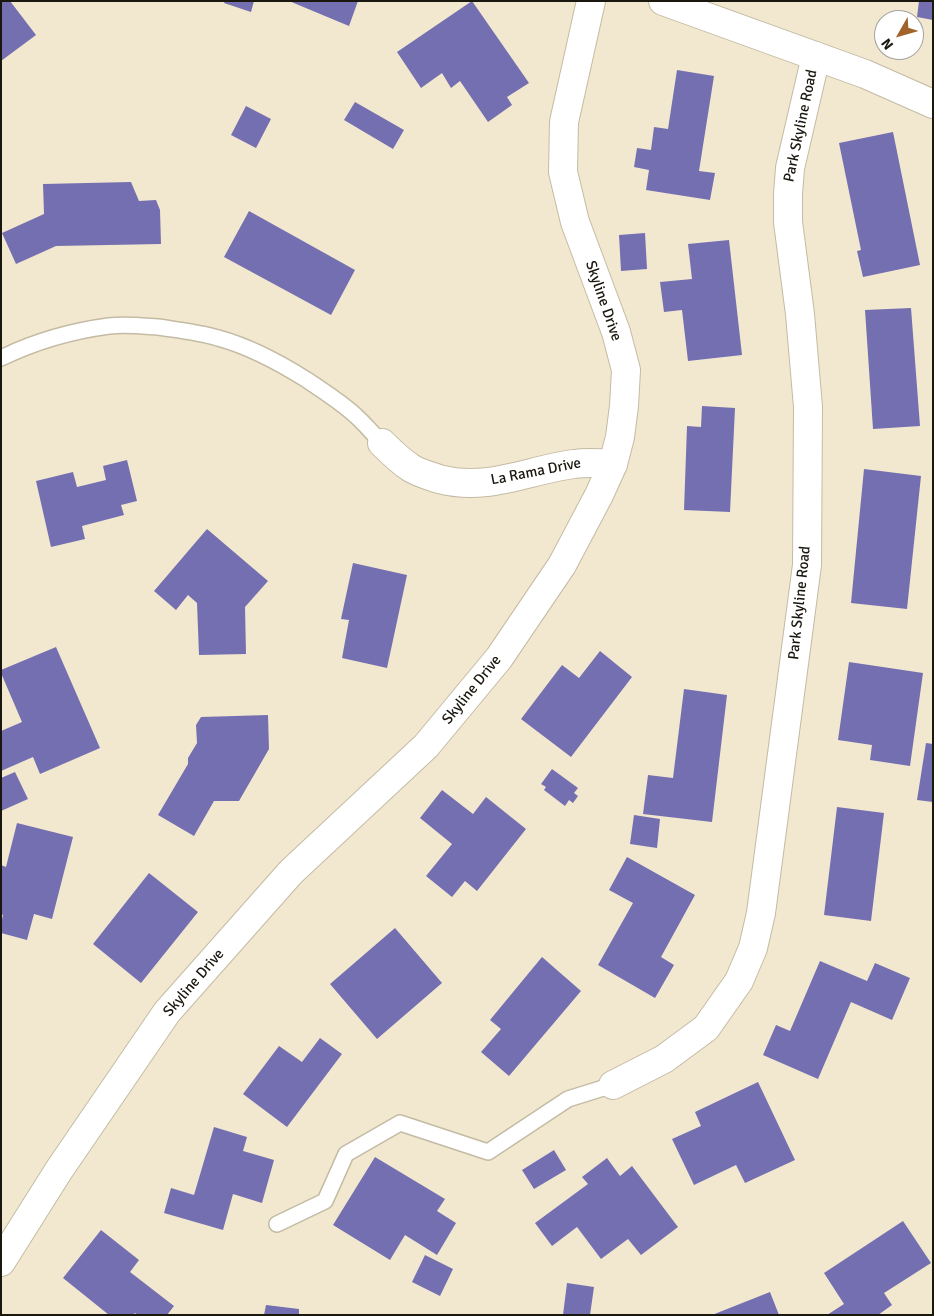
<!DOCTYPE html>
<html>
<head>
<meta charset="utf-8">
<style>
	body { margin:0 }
	#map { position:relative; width:934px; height:1316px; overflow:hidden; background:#f2e8d0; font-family:Signika,sans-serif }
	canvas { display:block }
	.frame { position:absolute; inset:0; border:2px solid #1a170f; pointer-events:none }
	.north { position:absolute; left:874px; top:10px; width:50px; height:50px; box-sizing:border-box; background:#fff; border:1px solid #a3a29f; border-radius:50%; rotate:232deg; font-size:14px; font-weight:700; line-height:20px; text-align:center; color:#1a170f }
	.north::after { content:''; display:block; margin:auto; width:18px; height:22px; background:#a16329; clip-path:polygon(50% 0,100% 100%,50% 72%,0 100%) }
</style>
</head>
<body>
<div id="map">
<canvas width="934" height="1316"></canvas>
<div class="frame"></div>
<div class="north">N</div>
</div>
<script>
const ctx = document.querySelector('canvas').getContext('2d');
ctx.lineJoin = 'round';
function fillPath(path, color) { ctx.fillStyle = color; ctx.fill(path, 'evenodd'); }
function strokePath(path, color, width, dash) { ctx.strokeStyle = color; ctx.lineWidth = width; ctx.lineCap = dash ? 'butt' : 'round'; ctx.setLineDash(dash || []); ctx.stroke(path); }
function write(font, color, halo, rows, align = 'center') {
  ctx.font = font + ' Signika,sans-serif'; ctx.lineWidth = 4; ctx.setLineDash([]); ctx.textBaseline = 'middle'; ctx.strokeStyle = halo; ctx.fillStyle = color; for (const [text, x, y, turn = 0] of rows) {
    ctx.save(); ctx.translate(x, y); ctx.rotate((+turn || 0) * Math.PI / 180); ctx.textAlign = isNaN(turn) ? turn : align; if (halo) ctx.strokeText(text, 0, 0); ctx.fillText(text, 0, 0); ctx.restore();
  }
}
fillPath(new Path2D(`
	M1 1H10L36 35 1 61Z
	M225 1H254L251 12 224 3Z
	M289 1H358L349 26Z
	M472 1 529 83 507 97 512 105 488 122 460 81 451 88 442 73 421 88 397 52Z
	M919 1H933V20L917 17Z
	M677 70 714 76 699 171 715 173 710 200 646 190 649 170 634 167 637 148 651 150 654 127 668 129Z
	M355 102 404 130 393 149 344 120Z
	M246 106 271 119 256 148 231 135Z
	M893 132 920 265 863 277 857 251 861 250 839 143Z
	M131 182 139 201 156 200 160 210 161 244 56 246 16 264 2 233 44 214 43 184Z
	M249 211 355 270 331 315 224 257Z
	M645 233 647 269 621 271 619 235Z
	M729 240 742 355 688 361 682 310 664 312 660 282 692 279 688 244Z
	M911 308 920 426 873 429 865 310Z
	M702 406 735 408 730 512 684 510 687 426 701 427Z
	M127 460 137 501 121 505 124 515 82 526 85 539 51 547 36 481 73 472 77 487 106 480 103 466Z
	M864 469 921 476 907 609 851 603Z
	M207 529 268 581 245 607 246 654 199 655 197 603 188 595 176 610 154 591Z
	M353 563 407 575 387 668 342 658 349 620 341 619Z
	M56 647 100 748 40 774 33 757 1 771V731L22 722 1 673V670Z
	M600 651 632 677 571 757 521 719 562 665 579 678Z
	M849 662 923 673 910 766 870 760 872 745 838 740Z
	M684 689 727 695 712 822 643 814 648 775 673 778Z
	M268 715 269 749 239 801H214L194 836 158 815 188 764V758L197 743 196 725 201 717Z
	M926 743 933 744V802L917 800Z
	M552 769 578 788 574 793 578 796 573 803 569 800 565 806 544 790 546 787 541 784Z
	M15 772 28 799 1 811V778Z
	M442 790 473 814 486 797 526 829 477 891 465 881 452 897 426 876 452 844 420 818Z
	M837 807 884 813 871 921 824 915Z
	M634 815 660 819 657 848 630 844Z
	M17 823 73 837 52 919 34 914 27 940 1 933V924L3 915 1 914V865L6 867Z
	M627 857 695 895 661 957 674 965 655 998 598 965 633 903 609 890Z
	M149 873 198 912 141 983 93 944Z
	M395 928 442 983 377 1039 330 984Z
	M542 957 581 991 509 1076 481 1052 501 1029 490 1020Z
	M820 961 867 981 875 963 910 978 892 1020 851 1002 818 1079 763 1055 776 1025 790 1031Z
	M320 1038 342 1054 287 1127 243 1094 279 1046 302 1062Z
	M758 1082 795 1160 745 1183 736 1165 694 1185 672 1139 701 1126 695 1112Z
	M214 1127 247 1137 243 1151 274 1160 262 1203 233 1194 223 1230 164 1213 171 1188 194 1195Z
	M554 1150 566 1170 534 1189 522 1170Z
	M375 1157 445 1199 437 1211 456 1223 437 1255 405 1235 390 1260 333 1225Z
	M607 1158 620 1176 632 1166 678 1227 641 1255 628 1239 601 1259 577 1227 552 1246 535 1223 588 1184 582 1177Z
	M903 1221 931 1263 884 1293 892 1305 878 1315H827L844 1304 824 1273Z
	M101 1230 139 1260 130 1272 174 1306 167 1315H138L135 1313 133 1315H109L63 1278Z
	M425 1255 453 1269 440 1296 412 1282Z
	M567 1283 594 1287 590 1315H563Z
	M770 1292 779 1315H712Z
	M266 1305 299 1309V1315H264Z`), '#746fb0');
const service = new Path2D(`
	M1 358C36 341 71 331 109 326 125 324 143 326 158 327 178 330 199 332 218 338 248 346 280 363 307 380 323 391 341 402 356 416 365 424 373 434 382 443
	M277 1224 325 1201 346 1154 400 1123 488 1152 568 1099 613 1085`);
const minor = new Path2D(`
	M382 443C391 452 400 461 411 468 419 473 430 476 439 479 488 492 528 470 574 464 587 462 600 463 613 464
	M613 1085 664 1059 706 1028 739 981 753 948 761 913 807 565 808 407 800 314 788 222V194L790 168 816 56`);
const tertiary = new Path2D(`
	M663 1 865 74 933 104
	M1 1262 59 1170 167 1012 291 872 426 746 499 658 562 565 599 495 613 464 620 437 624 406 626 370 616 332 575 222 563 172 564 122 591 1`);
strokePath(service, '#c4bba4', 18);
strokePath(minor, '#c4bba4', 30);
strokePath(tertiary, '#c4bba4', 30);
strokePath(service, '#fff', 15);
strokePath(minor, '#fff', 28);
strokePath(tertiary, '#fff', 28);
write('15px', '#1a170f', '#fff', [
	["Park Skyline Road",801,126,-78],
	["Skyline Drive",603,301,71],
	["La Rama Drive",536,472,-11],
	["Park Skyline Road",800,603,-84],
	["Skyline Drive",472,690,-51],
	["Skyline Drive",194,983,-49]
]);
</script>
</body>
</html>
